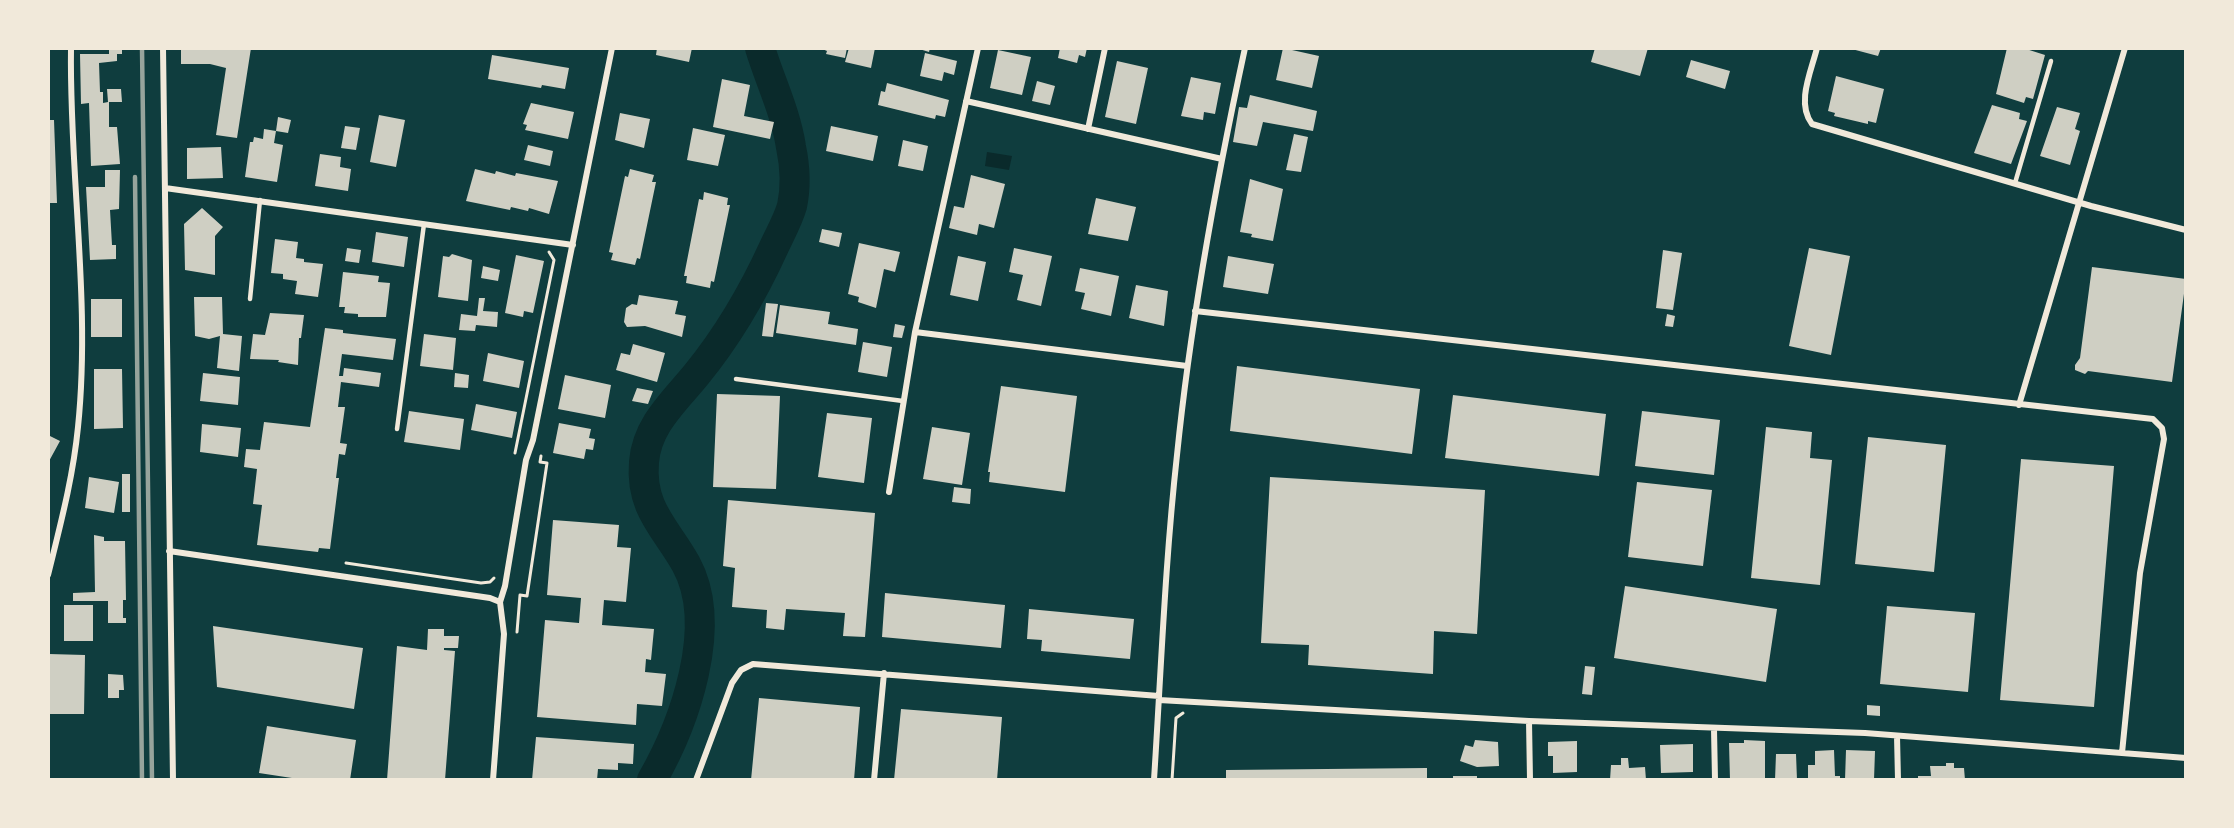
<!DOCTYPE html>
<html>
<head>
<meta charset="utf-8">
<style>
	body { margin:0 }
	#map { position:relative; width:2234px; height:828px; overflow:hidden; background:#0f3d3e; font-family:"Noto Sans",sans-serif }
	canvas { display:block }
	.frame { position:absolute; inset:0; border:50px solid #f1e9da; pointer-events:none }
</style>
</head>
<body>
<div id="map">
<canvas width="2234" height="828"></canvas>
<div class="frame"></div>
</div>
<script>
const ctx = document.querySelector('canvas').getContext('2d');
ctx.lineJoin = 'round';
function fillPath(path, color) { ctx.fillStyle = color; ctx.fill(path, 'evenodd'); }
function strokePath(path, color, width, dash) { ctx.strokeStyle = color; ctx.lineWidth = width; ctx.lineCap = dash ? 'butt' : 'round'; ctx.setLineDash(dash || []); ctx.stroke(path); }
fillPath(new Path2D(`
	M987 152 1012 156 1009 170 985 166Z`), '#0a2a2b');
strokePath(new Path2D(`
	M652 780C684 724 720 626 686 564 666 528 640 509 644 462 647 425 674 402 696 375 728 336 753 293 774 247 780 234 788 220 792 206 796 187 795 166 791 147 786 113 770 81 760 48`), '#0a2a2b', 30);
fillPath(new Path2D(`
	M181 48H251L237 138 216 135 226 68 210 64H181Z
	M657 48H692L689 62 656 55Z
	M820 48H847L845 58 826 54 827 51Z
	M849 48H875L871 68 845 62Z
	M916 48H930L929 52Z
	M1060 48H1087L1085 57 1079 55 1077 63 1058 58Z
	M1283 48 1319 56 1312 88 1276 80Z
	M1595 48H1648L1640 76 1591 62Z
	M1848 48H1881L1878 56Z
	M2007 48H2023L2045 55 2033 99 2026 97 2024 103 1996 94Z
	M109 49 122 50V54H117V61L99 63 100 92H103V103L108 102 107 89H121L122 102H109V127H117L120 164 91 166 89 103 81 104 80 54H109Z
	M998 50 1031 57 1022 95 990 88Z
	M925 53 957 61 954 75 944 72 942 81 920 76Z
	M492 55 569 68 565 89 542 85 541 88 488 79Z
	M1691 60 1730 71 1725 89 1686 77Z
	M1117 61 1148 68 1136 124 1105 117Z
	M1836 76 1884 89 1876 123 1868 121V124L1834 116 1835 113 1828 111Z
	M1191 77 1221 83 1215 114 1204 112 1203 120 1181 116Z
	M722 79 750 85 744 116 774 122 770 139 713 127Z
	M1037 81 1055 86 1050 105 1032 101Z
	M887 83 949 100 945 117 936 115 935 119 878 105 881 91 885 92Z
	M1250 95 1317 111 1313 131 1263 122 1257 146 1233 142 1239 107 1247 108Z
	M531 103 574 112 568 139 525 130 527 125 523 124Z
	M1992 105 2020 113 2019 119 2027 121 2011 164 1974 153Z
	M2057 107 2080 113 2075 129 2080 131 2070 165 2040 156Z
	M620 113 650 119 644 148 615 140Z
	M379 115 405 120 396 167 370 162Z
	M278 117 291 120 288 133 276 131Z
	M48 120H54L57 203H48Z
	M345 126 360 128 356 150 341 148Z
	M831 126 878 136 873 161 826 151Z
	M693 128 725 135 718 166 687 160Z
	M264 129 276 131 274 143 283 145 277 182 245 177 250 142H253L254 137 263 139Z
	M1294 134 1308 137 1301 172 1286 170Z
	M903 140 928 146 923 171 898 166Z
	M528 145 553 151 550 166 524 160Z
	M221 147 223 178 187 179V148Z
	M320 154 341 157 340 167 351 169 348 191 315 186Z
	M475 169 495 174 496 171 515 176 516 173 558 181 549 214 529 208 528 211 511 207 510 210 466 201Z
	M630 169 654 175 652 182H656L640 259 637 258 635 265 611 260 613 253 609 252 625 176 628 177Z
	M105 170H120L119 209 110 210 112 245H116V259L90 260 86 187H105Z
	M971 175 1005 184 994 228 979 224 977 235 949 228 954 206 964 208Z
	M1250 179 1283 189 1273 241 1251 237 1252 234 1240 232Z
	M704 192 728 198 727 205H730L714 282 711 281 710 288 686 283 687 276H684L699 199 703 200Z
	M1096 198 1136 207 1128 241 1088 234Z
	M202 208 223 227 215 236V275L185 270 184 224Z
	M822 229 842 233 839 247 819 242Z
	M376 232 408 237 404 267 372 262Z
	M275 239 298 242 296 258 304 259V262L323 264 318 297 295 294 297 281 283 279V274L271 273Z
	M859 243 900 252 895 272 884 269 876 308 858 302 859 297 848 294Z
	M347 248 361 250 359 263 345 261Z
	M1014 248 1052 256 1041 306 1017 300 1023 275 1009 272Z
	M1809 248 1850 256 1831 355 1789 346Z
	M1663 250 1682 253 1673 310 1656 308Z
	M452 254 472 260 468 301 438 297 443 256 449 257Z
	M516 255 544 261 533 313 524 311 523 317 505 313Z
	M958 256 986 262 978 301 950 295Z
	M1228 256 1274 264 1268 294 1223 287Z
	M483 266 500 270 498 281 481 278Z
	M2092 267 2186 279 2172 382 2088 371 2085 374 2075 370V365L2080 358Z
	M1080 268 1119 276 1111 316 1081 309 1085 293 1075 291Z
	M343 272 379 276 378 282 390 283 386 317H358V314L344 313 345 307H339Z
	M1136 285 1168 291 1164 326 1129 318Z
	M639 295 678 301 675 314 686 316 682 337 645 326 627 327 624 322 626 308 632 304 637 305Z
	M194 297H222L223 334 242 336 239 371 217 368 220 336 209 339 195 336Z
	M479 298H485L483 311 498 312 497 327 476 325 475 331 459 330 461 314 477 316Z
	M91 299H122V337H91Z
	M766 303 778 304 773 337 762 336Z
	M780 305 830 312 828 324 858 329 856 345 776 333Z
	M270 313 304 315 301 338H299L298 365 278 362 279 360 250 359 253 334 265 335Z
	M1667 314 1675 316 1673 327 1665 326Z
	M895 324 905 326 902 338 893 337Z
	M325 328 343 330V333L396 339 393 360 342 354 339 376H343L344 368 381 373 379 387 341 382 338 407H345L340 443 347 444 345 455 339 454 336 478H339L330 549 319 548 318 552 257 545 262 505 253 504 257 469 244 467 246 449 260 450 264 422 310 427Z
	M424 334 456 338 453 370 420 366Z
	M863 342 892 347 887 377 858 372Z
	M633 344 665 353 657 382 616 370 621 353 630 355Z
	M488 353 524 361 519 388 483 381Z
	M1237 366 1420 389 1412 454 1230 431Z
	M94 369H122L123 428 94 429Z
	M203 373 240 377 238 405 200 401Z
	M455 373 469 375 468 388 454 387Z
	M565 375 611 385 605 418 558 409Z
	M1001 386 1077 396 1065 492 989 482 990 472H988Z
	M637 388 653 391 648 404 632 401Z
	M717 394 780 396 776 489 713 487Z
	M1453 395 1606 414 1599 476 1445 458Z
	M476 404 517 412 512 438 471 430Z
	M409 411 464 419 460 450 404 442Z
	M1642 411 1720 420 1714 475 1635 466Z
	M827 413 872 418 864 483 818 477Z
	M559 423 591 429 589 438 595 439 593 450 586 449 584 459 553 453Z
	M202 424 241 428 238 457 200 452Z
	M932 427 970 433 962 485 923 479Z
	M1766 427 1812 432 1810 458 1832 460 1820 585 1751 578Z
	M48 435 60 441 48 463Z
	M1868 437 1946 445 1934 572 1855 564Z
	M2021 459 2114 466 2094 707 2000 700Z
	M122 474H130V512H122Z
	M89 477 119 482 114 513 85 508Z
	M1270 477 1485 490 1477 634 1434 631 1433 674 1308 665 1309 645 1261 643Z
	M1637 482 1712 490 1703 566 1628 557Z
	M954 487 971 489 970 504 952 502Z
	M728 500 875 513 865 637 843 636 845 613 786 609 784 630 766 628 767 610 732 607 735 568 723 566Z
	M553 520 619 525 617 547 631 548 626 602 604 600 602 625 654 629 651 660 646 659 645 672 666 674 662 706 637 704 636 725 537 717 545 620 579 623 581 598 547 595Z
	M94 535 104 537V541H125L126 600H123V618H126V623H108V601H73V593L95 592Z
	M1625 586 1777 609 1766 682 1614 658Z
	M885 593 1005 605 1001 648 882 637Z
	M64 605H93V641H64Z
	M1887 606 1975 613 1968 692 1880 684Z
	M1029 609 1134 619 1130 659 1041 651 1042 640 1027 639Z
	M213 626 363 648 354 709 217 687Z
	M428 629H444V636H459L458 648H444V650L455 651 445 780H387L397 646 427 650Z
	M49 654 85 655 84 714H49Z
	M1585 666 1595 667 1592 695 1582 694Z
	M108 674 123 675 124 690H119V698H108Z
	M759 698 860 707 854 780H751Z
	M1867 705 1880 706V716L1867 715Z
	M901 709 1002 717 997 780H894Z
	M267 726 356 740 350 780H305L259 773Z
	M536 737 634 744 633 764 618 763V770L598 769 597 780H532Z
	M1475 740 1498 742 1499 766 1477 767 1460 761 1465 745 1473 747Z
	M1744 740 1765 741V780H1730L1729 743H1744Z
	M1577 741V772L1553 773V756H1548V742Z
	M1693 744V772L1661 773 1660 745Z
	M1834 750 1835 776H1840V780L1808 779V765H1815V751Z
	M1846 750 1875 751 1874 780H1845Z
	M1776 754H1796L1797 780H1775Z
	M1621 758H1628L1629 768 1645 767 1646 780H1610L1611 765H1621Z
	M1946 763H1954V768H1964L1965 780H1918V776H1931L1930 766H1946Z
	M1427 768V780H1226V770Z
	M1453 776H1477V780H1453Z`), '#cfcfc3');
strokePath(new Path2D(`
	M515 453 554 260 549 252
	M346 563 481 583 490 582 494 578
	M517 632 520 595 527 596 547 463 540 462 541 456
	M1172 780 1176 718 1183 713`), '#f1e9da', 3);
strokePath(new Path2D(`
	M2015 183 2051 61
	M250 299 260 200
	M736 379 903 401
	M397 429 424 224`), '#f1e9da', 4.5);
strokePath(new Path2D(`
	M163 48 173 780
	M1817 48C1811 72 1796 103 1812 124L2091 206 2186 230
	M966 101 1222 159
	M1088 129 1105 48
	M165 188 573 245
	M1195 311 2153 419 2162 428 2164 439 2140 573 2122 753
	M915 332 1187 366
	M2019 405 2125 48
	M889 492 915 332 978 48
	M169 551 490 598 500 602
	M48 575C60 526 73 478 78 427 91 301 69 174 71 48
	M1159 700 1529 721 1865 733 2186 758
	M1529 721 1530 780
	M1714 729 1715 780
	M1897 736 1898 780
	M493 780 504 634 500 602 505 586 526 460 533 440 612 48
	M696 780 732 683 741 670 753 664 1159 696
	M874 780 884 673
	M1154 780C1161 672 1165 563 1177 455 1191 318 1216 182 1245 48`), '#f1e9da', 6);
strokePath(new Path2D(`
	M142 48 152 780
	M135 177 142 780`), '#97a49c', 4.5);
</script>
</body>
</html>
